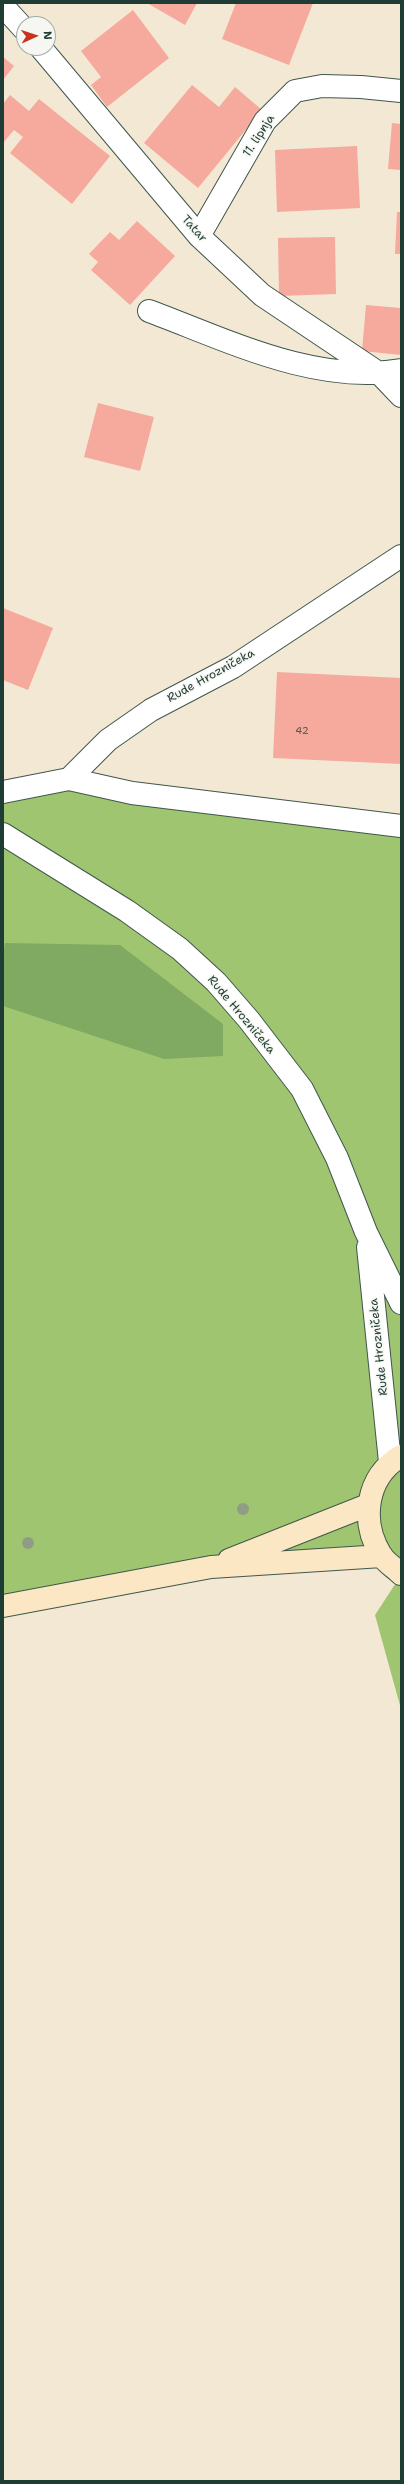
<!DOCTYPE html>
<html>
<head>
<meta charset="utf-8">
<style>
	body { margin:0 }
	#map { position:relative; width:404px; height:2484px; overflow:hidden; background:#f3e8d4; font-family:"Shantell Sans",sans-serif }
	canvas { display:block }
	.frame { position:absolute; inset:0; border:4px solid #1f3d34; pointer-events:none }
	.north { position:absolute; left:16px; top:16px; width:40px; height:40px; box-sizing:border-box; background:#f6f6f2; border:1px solid #a0aca6; border-radius:50%; rotate:87deg; font-size:11px; font-weight:700; line-height:16px; text-align:center; color:#1f3d34 }
	.north::after { content:''; display:block; margin:auto; width:14px; height:18px; background:#c8321e; clip-path:polygon(50% 0,100% 100%,50% 72%,0 100%) }
</style>
</head>
<body>
<div id="map">
<canvas width="404" height="2484"></canvas>
<div class="frame"></div>
<div class="north">N</div>
</div>
<script>
const ctx = document.querySelector('canvas').getContext('2d');
ctx.lineJoin = 'round';
function fillPath(path, color) { ctx.fillStyle = color; ctx.fill(path, 'evenodd'); }
function strokePath(path, color, width, dash) { ctx.strokeStyle = color; ctx.lineWidth = width; ctx.lineCap = dash ? 'butt' : 'round'; ctx.setLineDash(dash || []); ctx.stroke(path); }
function write(font, color, halo, rows, align = 'center') {
  ctx.font = font + ' "Shantell Sans",sans-serif'; ctx.lineWidth = 3; ctx.setLineDash([]); ctx.textBaseline = 'middle'; ctx.strokeStyle = halo; ctx.fillStyle = color; for (const [text, x, y, turn = 0] of rows) {
    ctx.save(); ctx.translate(x, y); ctx.rotate((+turn || 0) * Math.PI / 180); ctx.textAlign = isNaN(turn) ? turn : align; if (halo) ctx.strokeText(text, 0, 0); ctx.fillText(text, 0, 0); ctx.restore();
  }
}
fillPath(new Path2D(`
	M69 779 401 826V1574L381 1556 211 1567 3 1606V792Z
	M401 1575V1709L375 1615Z`), '#a0c570');
fillPath(new Path2D(`
	M5 943 120 945 223 1024V1056L164 1059 3 1006V954Z`), '#80aa62');
fillPath(new Path2D(`
	M147 3H197L185 25Z
	M236 3H313L289 65 222 39Z
	M133 10 169 58 107 107 91 85 101 77 81 51Z
	M3 57 14 66 3 80Z
	M192 85 219 107 235 87 262 110 198 188 144 143Z
	M10 95 29 111 39 99 110 156 72 204 10 153 23 137 14 130 3 143V104Z
	M392 123 401 124V170L388 169Z
	M357 146 360 208 277 212 275 150Z
	M397 212H401V254H395Z
	M137 221 175 256 130 305 91 270 98 262 89 254 110 232 119 240Z
	M335 237 336 294 279 296 278 238Z
	M366 305 401 308V355L362 351Z
	M98 403 154 417 140 471 84 457Z
	M3 608 53 628 28 690 3 680Z
	M277 672 401 678V764L273 758Z`), '#f6a99d');
const minor = new Path2D(`
	M3 6 24 29
	M41 48 199 236 262 295 380 374 401 396
	M199 236 265 121 295 91 322 86 361 87 401 91
	M149 311C227 340 316 385 401 370
	M69 779 108 740 151 710 233 667 401 556
	M3 792 69 779 132 793 401 826`);
const tertiary = new Path2D(`
	M3 834 127 911 180 949 216 982 249 1020 302 1089 337 1158 366 1232 401 1303
	M368 1247 390 1462`);
const secondary = new Path2D(`
	M401 1456C366 1477 360 1521 381 1555 385 1562 395 1568 401 1574
	M229 1560 368 1505
	M3 1606 211 1567 382 1556`);
strokePath(minor, '#3f574c', 24);
strokePath(tertiary, '#3f574c', 24);
strokePath(secondary, '#3f574c', 24);
strokePath(minor, '#fff', 22);
strokePath(tertiary, '#fff', 22);
strokePath(secondary, '#fbe7c3', 22);
ctx.fillStyle = '#909d84';
for (const [x, y] of [
	[243,1509],
	[28,1543]
]) { ctx.beginPath(); ctx.arc(x, y, 6, 0, 2 * Math.PI); ctx.fill(); }
write('10px', '#55584e', null, [
	["42",302,731]
]);
write('12px', '#1f3d34', '#f6f6f2', [
	["11. lipnja",259,136,-57],
	["Tatar",194,229,48],
	["Rude Hrozničeka",211,676,-29],
	["Rude Hrozničeka",241,1015,50],
	["Rude Hrozničeka",379,1347,-96]
]);
</script>
</body>
</html>
